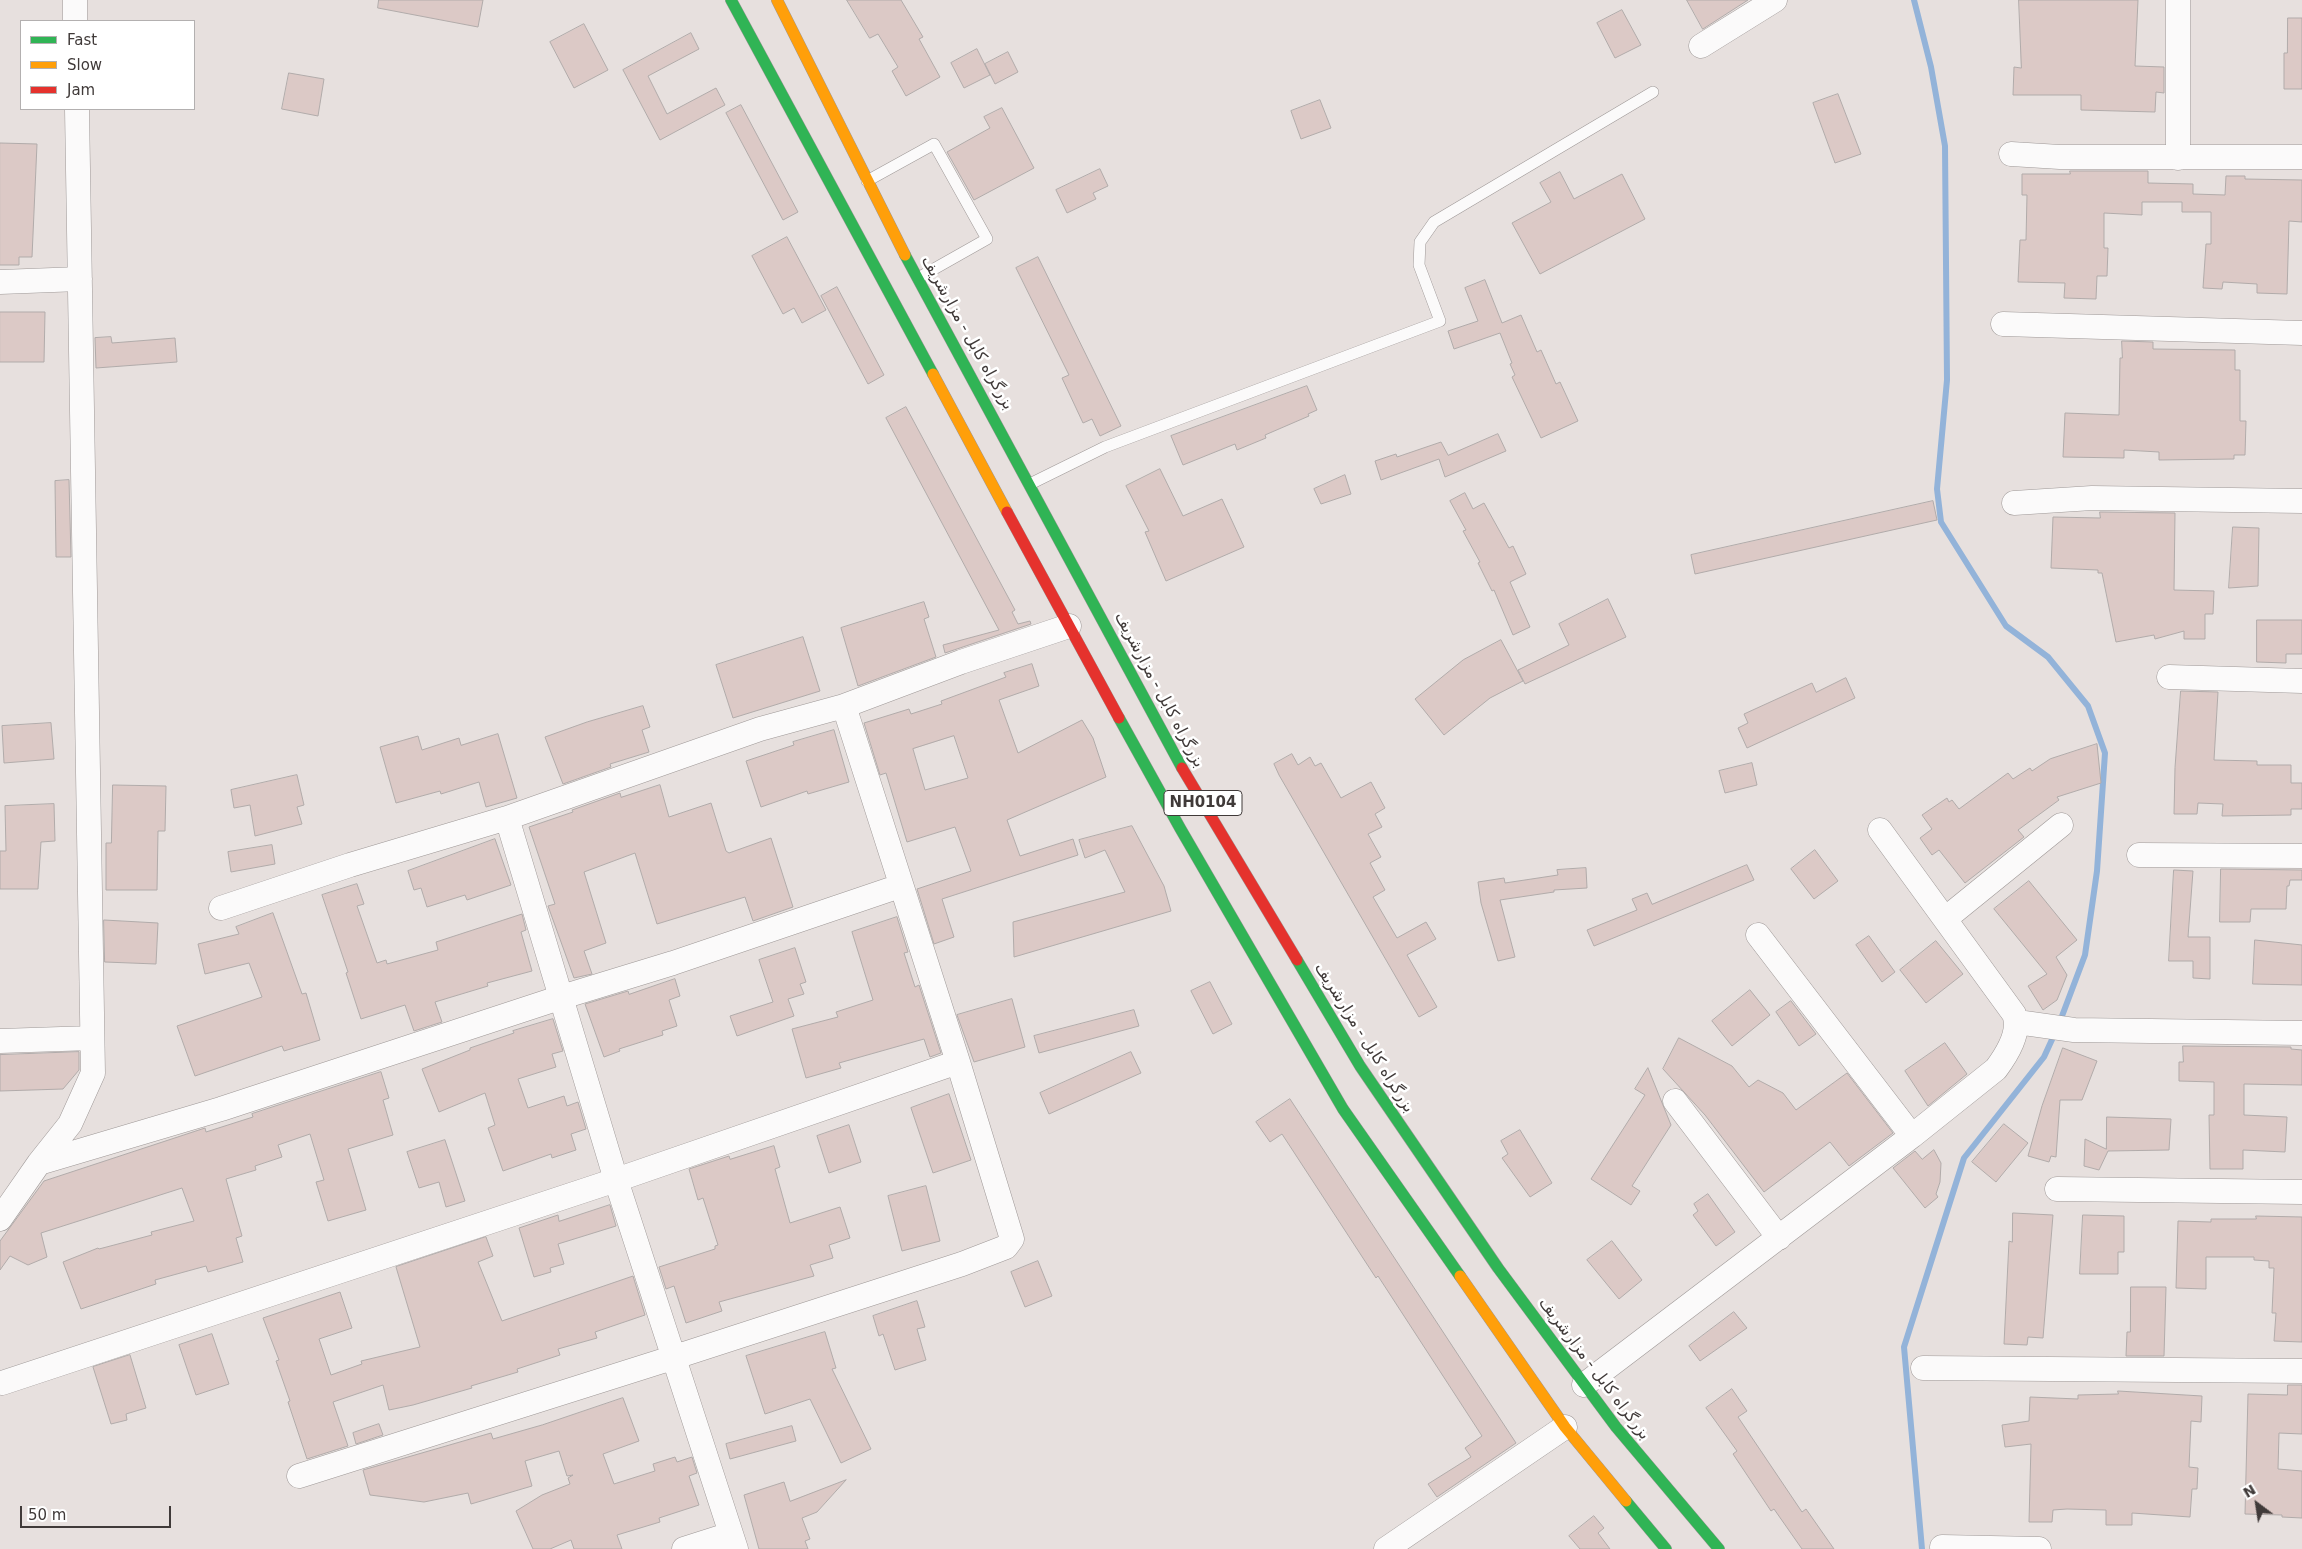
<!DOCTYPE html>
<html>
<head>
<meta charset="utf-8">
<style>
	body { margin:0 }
	#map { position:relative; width:2302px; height:1549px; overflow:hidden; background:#e7e0de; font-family:"DejaVu Sans",sans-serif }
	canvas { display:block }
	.legend { position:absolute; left:20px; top:20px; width:175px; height:90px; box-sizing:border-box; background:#fff; border:1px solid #b3b0b0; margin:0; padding:6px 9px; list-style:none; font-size:15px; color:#403a39 }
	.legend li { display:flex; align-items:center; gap:10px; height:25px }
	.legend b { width:25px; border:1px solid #b3b0b0 }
	.north { position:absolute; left:2232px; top:1479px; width:50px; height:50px; -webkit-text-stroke:4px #fff; paint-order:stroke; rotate:329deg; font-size:14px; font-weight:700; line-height:20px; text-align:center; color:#403a39 }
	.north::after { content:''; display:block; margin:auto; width:18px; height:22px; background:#403a39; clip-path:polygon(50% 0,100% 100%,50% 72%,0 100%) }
	.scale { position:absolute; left:20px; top:1506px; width:151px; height:22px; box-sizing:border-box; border:2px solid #403a39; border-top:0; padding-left:6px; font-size:15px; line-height:18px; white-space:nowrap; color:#403a39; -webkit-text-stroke:4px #fff; paint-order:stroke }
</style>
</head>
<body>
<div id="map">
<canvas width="2302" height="1549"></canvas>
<ul class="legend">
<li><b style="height:6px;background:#30b455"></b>Fast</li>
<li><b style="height:6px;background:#ff9f0a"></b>Slow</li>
<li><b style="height:6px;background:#e5322d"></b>Jam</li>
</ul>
<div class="north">N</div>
<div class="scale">50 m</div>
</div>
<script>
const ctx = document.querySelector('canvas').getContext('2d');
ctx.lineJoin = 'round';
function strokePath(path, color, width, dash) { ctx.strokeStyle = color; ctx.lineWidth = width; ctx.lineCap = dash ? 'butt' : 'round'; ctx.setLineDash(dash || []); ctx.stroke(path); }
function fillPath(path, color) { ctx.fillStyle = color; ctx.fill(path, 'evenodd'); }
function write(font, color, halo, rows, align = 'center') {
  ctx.font = font + ' "DejaVu Sans",Cairo,sans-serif'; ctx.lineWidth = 5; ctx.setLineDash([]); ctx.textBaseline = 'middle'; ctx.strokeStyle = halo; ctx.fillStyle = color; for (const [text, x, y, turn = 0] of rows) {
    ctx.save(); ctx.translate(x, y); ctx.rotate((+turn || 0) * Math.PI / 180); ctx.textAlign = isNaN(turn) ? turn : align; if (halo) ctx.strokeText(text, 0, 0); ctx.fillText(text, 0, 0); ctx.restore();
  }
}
strokePath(new Path2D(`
	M1914 0 1931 67 1945 146 1947 380 1937 489 1941 522 2006 626 2048 657 2088 706 2105 753 2097 871 2085 955 2059 1024
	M1922 1549 1904 1347 1964 1158 2044 1057 2055 1033`), '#93b3d9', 6);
const building = new Path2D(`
	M379 0H483L478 27 378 8Z
	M847 0H901L923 37 919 39 940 77 906 96 892 71 898 67 878 34 870 38Z
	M1687 0H1748L1703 29Z
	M2019 0H2138L2135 66 2164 67V93L2156 92 2155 112 2081 110V95H2013L2014 67 2021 68Z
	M1622 10 1641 45 1615 58 1597 23Z
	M2288 18H2302V89H2284V53H2287Z
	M584 24 608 70 574 88 550 42Z
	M691 33 699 49 648 76 667 114 716 88 725 105 660 140 623 70Z
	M977 49 990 75 964 88 951 63Z
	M1008 52 1018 72 995 84 985 64Z
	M289 73 324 79 318 116 282 109Z
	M1838 94 1861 154 1835 163 1813 103Z
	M1320 100 1331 128 1301 139 1291 111Z
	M741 105 798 212 783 220 726 113Z
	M1002 108 1034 168 974 200 947 152 990 128 984 117Z
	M0 143 37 144 32 257H19V265H0Z
	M1100 169 1108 186 1093 193 1096 199 1067 213 1056 190Z
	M2070 171H2148V183L2193 184V194L2225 195 2226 176H2245V179L2302 180V222L2289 221 2287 294 2257 293V284L2223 282 2222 289 2203 288 2206 244H2211V212H2182V202H2142V215L2104 213V248H2108L2107 276H2097L2096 299 2064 298 2065 283 2018 282 2020 240H2026L2027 195H2022V174H2070Z
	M1560 172 1574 199 1622 174 1645 219 1540 274 1512 223 1551 202 1540 183Z
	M787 237 826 310 802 323 794 308 783 314 752 256Z
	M1038 257 1121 426 1100 436 1092 419 1083 423 1062 378 1069 375 1016 268Z
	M1485 280 1502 323 1521 315 1537 352 1541 350 1556 384 1560 382 1578 421 1541 438 1512 377 1515 375 1510 364 1512 363 1500 333 1454 349 1448 331 1478 321 1465 288Z
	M837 287 884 375 868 384 821 296Z
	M0 312H45L44 362H0Z
	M111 337 112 343 175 338 177 362 96 368 95 338Z
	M2122 341 2153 342V349L2235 350V370H2240V421H2246L2245 455H2234V459L2159 460V452L2124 450V458L2063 457 2065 413 2119 415 2120 358H2122Z
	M1307 386 1317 410 1308 414 1309 416 1265 435 1266 438 1237 450 1235 444 1183 465 1171 436Z
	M906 407 1015 610 1012 612 1018 624 1030 621 1031 624 945 653 943 645 999 630 886 418Z
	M1498 434 1506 451 1445 477 1439 459 1381 480 1375 461 1396 454 1397 457 1441 442 1448 455Z
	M1160 469 1183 516 1222 499 1244 547 1166 581 1145 532 1149 531 1126 486Z
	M1345 475 1351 494 1321 504 1314 489Z
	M69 480 71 557H56L55 481Z
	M1465 493 1473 509 1484 503 1509 548 1513 546 1526 574 1510 582 1530 627 1513 635 1494 590 1492 591 1478 563 1480 562 1463 531 1466 530 1450 501Z
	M1933 501 1937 520 1695 574 1691 555Z
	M2100 512 2175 513 2174 590 2214 591 2213 614H2205V639H2184V631L2155 639 2154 635 2116 642 2102 573H2098V570L2051 568 2053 517 2100 518Z
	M2233 527 2259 528 2258 586 2229 588Z
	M1608 599 1626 637 1525 684 1518 670 1569 645 1559 624Z
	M924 602 929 617 924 619 936 657 858 686 841 628Z
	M2257 620H2302V654H2286V663L2257 662Z
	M803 637 820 691 733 718 716 665Z
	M1501 640 1523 681 1490 698 1444 735 1415 699 1463 660Z
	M1032 664 1039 686 999 700 1018 753 1082 720 1093 738 1106 777 1007 820 1020 856 1073 839 1078 855 942 899 954 937 934 944 917 889 971 871 955 827 907 842 886 773 880 775 864 723 909 709 911 714 942 704 941 701 1006 677 1004 673ZM954 736 968 778 925 790 913 749Z
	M1846 678 1855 698 1747 748 1738 728 1748 723 1744 714 1812 683 1816 692Z
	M2181 691 2218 692 2214 760 2257 761V765H2291V783H2302V809H2291V815L2222 816 2223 804 2198 803 2197 814H2174L2175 768Z
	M643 706 650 727 642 730 649 752 610 764 611 767 563 784 545 737 587 722Z
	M51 723 54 759 4 763 2 726Z
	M834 730 849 782 808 794 807 791 761 807 746 761 794 745 793 742Z
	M498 734 517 798 486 807 479 782 441 794 440 791 396 803 380 747 418 736 422 750 459 738 461 745Z
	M2097 744 2101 783 2057 797 2059 800 2018 830 2024 837 1965 883 1939 850 1932 855 1920 838 1932 829 1922 815 1947 798 1949 802 1952 800 1959 809 2008 773 2013 779 2030 768 2032 771 2050 759Z
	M1292 754 1298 765 1310 757 1315 766 1321 763 1341 798 1371 782 1385 808 1375 814 1382 827 1368 834 1381 857 1370 863 1385 890 1373 897 1397 938 1426 922 1436 939 1407 955 1437 1007 1419 1017 1279 775 1274 764Z
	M1752 763 1757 785 1725 793 1719 771Z
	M297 775 304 805 297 807 302 824 255 836 250 805 234 808 231 790Z
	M113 785 166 786 165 831H158L157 890H106V843H111Z
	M660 785 669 817 711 803 726 851 729 853 771 838 793 907 753 921 745 897 657 924 635 853 584 872 606 943 584 951 592 974 574 978 548 906 555 904 529 827 573 812 572 810 620 793 621 797Z
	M54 804 55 841 41 842 38 889H0V851H6L5 806Z
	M1132 826 1164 886 1171 911 1014 957 1013 922 1125 892 1105 850 1085 858 1079 840Z
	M495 839 511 885 467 900 465 895 427 907 421 888 414 890 408 871Z
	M272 845 275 864 231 872 228 852Z
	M1815 850 1838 881 1814 899 1791 869Z
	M1747 865 1754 880 1594 946 1587 930 1637 910 1632 899 1647 893 1652 904Z
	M1586 868 1587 888 1554 890V892L1500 900 1515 957 1498 961 1481 903 1478 882 1504 878 1505 883 1558 875 1557 870Z
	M2221 869 2302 870V880H2290L2289 886H2287L2286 909H2251L2250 922H2220Z
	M2174 870 2193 871 2188 937H2210V979L2193 978V961H2169Z
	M2029 881 2077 940 2056 957 2067 975 2057 1000 2043 1010 2028 986 2047 974 1994 909Z
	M357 884 364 904 357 906 377 963 386 960 387 964 438 950 436 942 522 914 526 930 521 932 532 971 487 983 488 986 435 1002 442 1022 414 1031 405 1005 361 1019 346 973 348 972 322 895Z
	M273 913 302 994 306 993 320 1040 284 1051 282 1046 195 1076 177 1026 262 997 249 963 205 974 198 944 239 934 236 927Z
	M897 917 908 952 904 953 915 987 919 985 941 1053 930 1057 924 1039 839 1063 841 1068 806 1078 792 1029 838 1017 836 1012 873 1000 852 932Z
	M104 920 158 923 156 964 105 962Z
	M1869 936 1895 972 1882 982 1856 945Z
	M2255 940 2302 945V985L2253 984Z
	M1936 941 1963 974 1926 1003 1900 970Z
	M795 948 806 982 800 984 804 994 788 999 794 1016 737 1036 730 1016 773 1002 759 960Z
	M675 979 680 996 669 1000 677 1026 662 1031 663 1035 619 1049 620 1051 604 1057 585 1004 628 991 629 994Z
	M1210 982 1232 1024 1213 1034 1191 991Z
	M1750 990 1770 1015 1732 1046 1712 1021Z
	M1012 999 1025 1047 974 1062 957 1015Z
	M1791 1001 1816 1034 1799 1046 1776 1012Z
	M1134 1010 1139 1026 1039 1053 1034 1036Z
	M553 1019 563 1051 552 1054 556 1067 518 1079 528 1108 564 1096 567 1106 578 1102 586 1129 571 1134 576 1150 552 1158 551 1154 503 1171 488 1128 495 1125 485 1093 439 1112 422 1069 470 1050V1048L514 1033 513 1031Z
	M1679 1038 1732 1066 1749 1087 1758 1080 1783 1093 1796 1110 1847 1073 1893 1133 1849 1166 1830 1142 1764 1192 1705 1115 1663 1069Z
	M1945 1043 1967 1074 1928 1106 1905 1071Z
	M2183 1046 2291 1047V1049L2302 1050V1085L2244 1084V1115L2287 1117 2285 1152 2243 1150V1169H2210L2209 1115H2214V1082L2179 1081V1062H2183Z
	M2063 1048 2097 1061 2082 1100H2060L2056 1157 2051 1156 2049 1162 2028 1156 2042 1106Z
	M79 1052V1070L63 1089 0 1091V1055Z
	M1131 1052 1141 1073 1049 1114 1040 1093Z
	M1648 1068 1671 1125 1632 1186 1640 1191 1631 1205 1591 1179 1645 1095 1635 1089Z
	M381 1072 389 1098 383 1100 393 1135 348 1149 366 1210 328 1221 316 1182 324 1180 310 1134 278 1145 282 1157 255 1166 256 1170 226 1179 242 1236 236 1238 243 1262 208 1272 206 1266 155 1280 156 1284 81 1309 63 1262 98 1248 99 1249 152 1235 151 1232 194 1221 182 1188 41 1233 47 1257 28 1265 10 1256 0 1270V1241L44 1181 205 1128 206 1132 253 1117 252 1114Z
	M949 1094 971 1160 933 1173 911 1108Z
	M1290 1099 1516 1443 1437 1497 1428 1484 1471 1457 1465 1448 1482 1436 1378 1276 1376 1278 1282 1134 1270 1142 1256 1122Z
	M2107 1117 2171 1119 2169 1150 2108 1151 2099 1170 2084 1166 2085 1139 2106 1149Z
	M2004 1124 2028 1143 1996 1182 1972 1162Z
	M849 1125 861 1162 829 1173 817 1136Z
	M1520 1130 1552 1183 1530 1197 1502 1158 1508 1154 1501 1141Z
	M445 1140 465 1201 446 1207 439 1182 419 1188 407 1152Z
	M774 1146 780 1167 775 1169 790 1223 840 1207 850 1238 829 1245 833 1258 810 1265 814 1276 719 1302 722 1311 686 1323 674 1286 666 1289 659 1267 715 1249V1246L718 1245 703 1198 698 1200 689 1169 729 1156 730 1159Z
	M1934 1150 1941 1163 1940 1182 1936 1194 1938 1197 1925 1208 1893 1168 1915 1151 1922 1159Z
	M926 1186 940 1241 902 1251 888 1196Z
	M1708 1194 1735 1232 1716 1246 1693 1215 1698 1211 1694 1204Z
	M610 1205 616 1226 558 1244 564 1264 550 1268 551 1272 534 1277 519 1228 558 1215 559 1221Z
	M2013 1213 2053 1215 2043 1338 2028 1337 2027 1345 2004 1344 2009 1241 2012 1242Z
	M2083 1215 2124 1216V1252H2118V1274H2080Z
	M2256 1216 2302 1217V1342L2274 1341 2276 1313H2272L2274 1268H2269V1261L2254 1260V1257H2206V1289L2176 1288 2178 1221 2211 1222V1219H2256Z
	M486 1237 493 1256 478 1262 502 1321 633 1276 645 1315 595 1332 597 1338 558 1349 560 1355 517 1369 518 1372 471 1386 472 1388 413 1405 389 1410 383 1385 333 1402 348 1446 307 1459 288 1402 290 1401 276 1361 279 1360 263 1318 340 1292 352 1328 319 1339 331 1375 362 1364 361 1361 420 1347 396 1267Z
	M1612 1241 1642 1280 1619 1299 1587 1260Z
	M1038 1261 1052 1296 1025 1307 1011 1272Z
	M2131 1287H2166L2164 1356H2126L2127 1332H2130Z
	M917 1301 925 1327 917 1329 926 1360 895 1370 883 1334 879 1336 873 1316Z
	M1734 1312 1747 1328 1700 1361 1689 1346Z
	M825 1332 836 1368 832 1369 871 1449 841 1463 810 1399 765 1414 746 1356Z
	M212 1334 229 1384 196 1395 179 1345Z
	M130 1355 146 1408 126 1414 127 1420 111 1424 93 1367Z
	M2288 1385H2302V1434L2279 1433 2278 1469 2302 1471V1518L2282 1517V1515L2245 1514 2248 1394 2287 1395Z
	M1732 1389 1747 1411 1738 1417 1802 1512 1806 1509 1834 1549H1802L1774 1509 1771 1511 1733 1454 1737 1451 1706 1408Z
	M2118 1391 2202 1396 2201 1422 2191 1421 2189 1467 2198 1468 2197 1489H2192L2190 1517 2132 1513V1525H2106V1510L2067 1509 2053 1510 2052 1522H2029L2031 1444 2005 1447 2002 1425 2029 1421 2030 1397 2078 1399V1395L2118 1394Z
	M623 1398 639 1441 603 1454 614 1484 655 1471 653 1464 675 1457 677 1462 692 1457 697 1473 689 1476 699 1505 659 1518 660 1522 617 1535 622 1549H574L571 1540 550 1549H533L516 1511 542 1495 570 1484 568 1478 573 1475 567 1476 559 1451 525 1461 532 1486 471 1504 468 1493 424 1502 370 1495 363 1470 491 1433 493 1439 542 1425Z
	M379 1424 383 1435 356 1444 353 1433Z
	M792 1426 796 1441 730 1459 726 1444Z
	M846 1480 817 1512 802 1518 810 1539 805 1541 808 1549H759L744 1495 784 1482 790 1501Z
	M1594 1516 1604 1528 1598 1533 1610 1549H1580L1569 1536Z`);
fillPath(building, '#dcc9c6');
strokePath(building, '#b1abaa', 1);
const lane = new Path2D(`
	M867 181 934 144 987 239 918 278
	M1030 484 1105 447 1440 321 1419 265 1420 242 1434 222 1653 92`);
const street = new Path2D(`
	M75 0V21
	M2178 0V158
	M1701 46 1775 0
	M2011 154 2060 157H2302
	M0 282 80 279
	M2003 324 2302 333
	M2014 503 2092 498 2302 501
	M2169 677 2302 681
	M507 818 616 1180 736 1549
	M2139 855 2302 856
	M221 908 350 865 507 818 760 729 844 706 961 662 1069 626
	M1945 919 2061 825
	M1758 935 1912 1136
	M2017 1022 2074 1030 2302 1033
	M0 1041 92 1038
	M1675 1101 1779 1238
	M39 1163 221 1109 562 997 673 963 900 886
	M2057 1189 2302 1192
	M0 1219 39 1163 70 1124 93 1073 77 109
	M1923 1368 2302 1371
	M2 1383 616 1180 958 1062
	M1584 1385 1912 1136 1996 1069C2007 1054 2021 1032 2014 1014L1880 830
	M299 1476 675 1357 962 1264 1006 1247 1012 1239 958 1062 844 706
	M1942 1547 2039 1549
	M684 1549 731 1534
	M1386 1549 1565 1427`);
const fast = new Path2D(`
	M731 0 933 374
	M905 255 1182 768
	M1119 718 1180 828 1343 1109 1460 1276
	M1297 960 1360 1066 1498 1268 1616 1427 1719 1549
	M1626 1501 1666 1549`);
const slow = new Path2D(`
	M777 0 905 255
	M933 374 1007 512
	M1460 1276 1565 1427 1626 1501`);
const jam = new Path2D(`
	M1007 512 1119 718
	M1182 768 1297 960`);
strokePath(lane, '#9e9897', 12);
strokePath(street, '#9e9897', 25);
strokePath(fast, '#9e9897', 12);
strokePath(slow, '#9e9897', 12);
strokePath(jam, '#9e9897', 12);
strokePath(lane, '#fbfafa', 11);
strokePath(street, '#fbfafa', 24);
strokePath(fast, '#30b455', 11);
strokePath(slow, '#ff9f0a', 11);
strokePath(jam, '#e5322d', 11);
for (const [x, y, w] of [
	[1203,803,78]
]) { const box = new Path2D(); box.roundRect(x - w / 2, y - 12.5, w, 25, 4); ctx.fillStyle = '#fff'; ctx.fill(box); strokePath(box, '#403a39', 1); }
write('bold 15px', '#403a39', null, [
	["NH0104",1203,803]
]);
write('16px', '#403a39', '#fff', [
	["بزرگراه کابل - مزارشریف",967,333,61],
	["بزرگراه کابل - مزارشریف",1159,690,62],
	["بزرگراه کابل - مزارشریف",1364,1038,58],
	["بزرگراه کابل - مزارشریف",1594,1369,53]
]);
</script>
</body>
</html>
